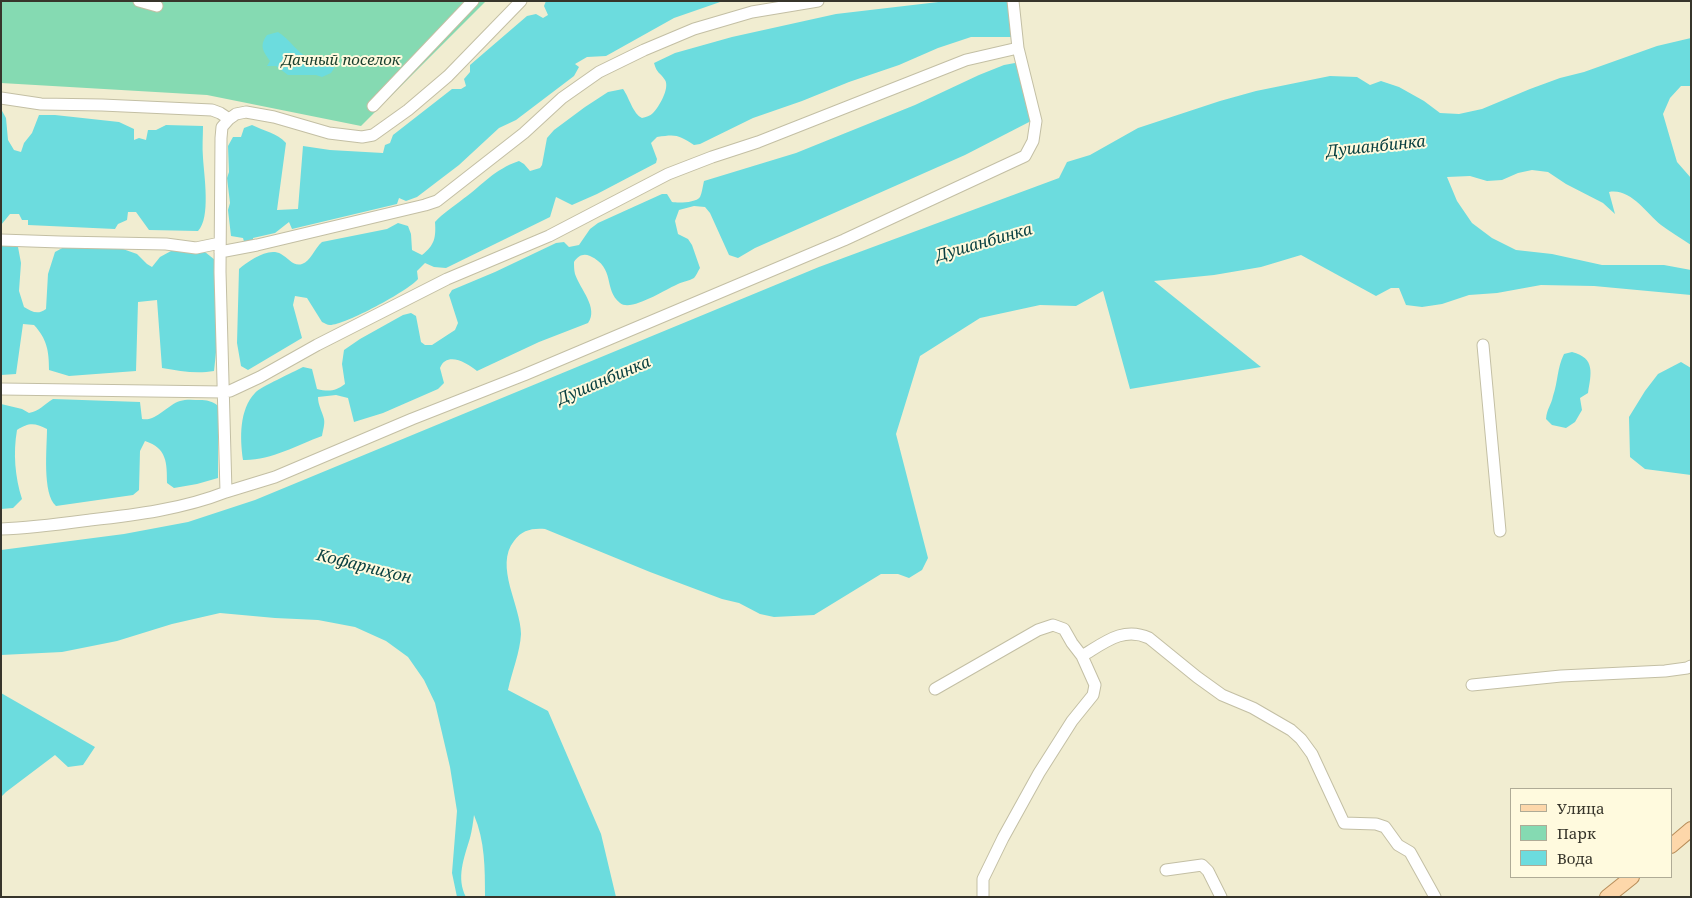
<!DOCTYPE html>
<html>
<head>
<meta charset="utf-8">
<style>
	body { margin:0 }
	#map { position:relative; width:1692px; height:898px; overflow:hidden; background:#f1edd1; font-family:"Noto Serif",serif }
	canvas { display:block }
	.frame { position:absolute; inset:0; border:2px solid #37352b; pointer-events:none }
	.legend { position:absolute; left:1510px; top:788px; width:162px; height:90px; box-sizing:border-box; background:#fffade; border:1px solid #afab96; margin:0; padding:6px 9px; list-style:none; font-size:15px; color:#37352b }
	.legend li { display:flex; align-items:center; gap:10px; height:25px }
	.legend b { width:25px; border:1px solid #afab96 }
</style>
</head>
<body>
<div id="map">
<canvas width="1692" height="898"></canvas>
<div class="frame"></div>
<ul class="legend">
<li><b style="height:6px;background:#fdd7aa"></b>Улица</li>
<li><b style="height:14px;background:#85dab2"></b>Парк</li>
<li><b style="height:14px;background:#6cdcde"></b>Вода</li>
</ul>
</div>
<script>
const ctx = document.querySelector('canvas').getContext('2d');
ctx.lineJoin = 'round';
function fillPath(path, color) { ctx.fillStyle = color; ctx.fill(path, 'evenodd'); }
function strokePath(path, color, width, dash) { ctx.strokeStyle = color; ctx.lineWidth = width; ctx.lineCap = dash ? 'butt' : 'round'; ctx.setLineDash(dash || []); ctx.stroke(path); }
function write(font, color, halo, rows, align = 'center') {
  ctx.font = font + ' "Noto Serif",serif'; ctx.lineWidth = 4; ctx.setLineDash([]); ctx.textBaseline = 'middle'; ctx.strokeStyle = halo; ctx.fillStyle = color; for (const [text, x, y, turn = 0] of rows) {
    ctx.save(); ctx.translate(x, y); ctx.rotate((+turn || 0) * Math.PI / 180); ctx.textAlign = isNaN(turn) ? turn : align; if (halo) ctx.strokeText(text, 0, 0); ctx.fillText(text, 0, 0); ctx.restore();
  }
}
fillPath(new Path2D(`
	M1 1H486L361 126 207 95 1 83Z`), '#85dab2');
fillPath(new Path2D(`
	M546 1H723L674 18 606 56 587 57 575 64 579 67 574 76 516 120 499 128 459 165 417 197 406 201 399 198 397 204 292 229 289 222 275 233 253 238V245H245L243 238 231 236 228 210 230 203 227 178 229 172 228 146 233 137H241L244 128 252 125C264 131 277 133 286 143L277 210 298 209 303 146 330 150 383 153 385 145 390 143 393 135 452 89H461L466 86 464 79 470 72V65L527 16 536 14 543 18 548 15 544 6Z
	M947 1H1013L1017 37H971L938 48 899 65 849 82 802 101 753 118 700 144 694 145C678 135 677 134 657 137L651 143 657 159 656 163 597 194 572 205 556 197 550 217 446 268 434 267 425 263 417 271 418 279C408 291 345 325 330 325 327 325 325 323 322 322L307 298 295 296 293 305 302 338 248 370 241 366 237 343 239 269C249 261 268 247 281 254 288 258 294 267 302 264 311 261 314 249 322 242L387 229 398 223 408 226 411 234 412 250 422 255C435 245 436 237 435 222 443 213 453 207 463 199 484 184 493 170 519 161L524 164 530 171 540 168 542 165 547 138 554 130 585 107 608 92 623 89C629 97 633 114 642 118 646 117 650 116 653 113 659 107 670 88 665 80 660 72 657 74 654 63L675 53 732 37 836 14Z
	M278 32C290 39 296 52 309 58 317 62 327 64 335 67L331 73 322 77 316 75H288L276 66H267L270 61C263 51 259 46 267 35Z
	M1691 38V86H1681L1670 98 1663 114 1677 162 1691 178V245C1681 238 1670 232 1661 225 1646 213 1631 188 1609 192L1615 214 1603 203 1566 184 1548 172 1532 170 1518 173 1502 180 1487 181 1470 176 1447 177 1457 201 1472 223 1492 238 1516 250 1552 254 1602 265H1664L1691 270V295L1594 286 1541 285 1497 293 1469 295 1442 304 1422 307 1406 305 1399 288H1391L1376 296 1301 255 1261 267 1214 275 1154 281 1261 367 1130 389 1103 291 1076 306 1040 305 980 318 920 356 896 434 928 558 922 570 909 578 898 574H881L814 615 774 617 760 614 739 603 722 599 650 572 545 529C532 528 522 530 514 541 494 566 521 606 521 634 520 653 512 671 508 690L548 711 601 834 616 897H485C485 868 485 841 474 815 473 823 472 830 470 838 464 858 456 878 466 897H457L452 873 457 811 450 767 435 703 424 680 408 657 386 641 355 627 318 620 275 618 220 613 172 624 117 641 62 652 1 655V550L124 534 188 522 255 500 819 267 1059 178 1067 162 1090 155 1138 128 1220 101 1256 91 1330 76 1357 77 1370 85 1381 81 1399 87 1424 101 1440 113 1459 114 1482 109 1530 89 1560 78 1584 72 1657 46Z
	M1015 63 1022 64 1023 68 1022 90 1033 120 965 155 755 248 738 258 729 255 710 213 705 207 694 206 679 210 675 221 678 234 688 239 692 245 700 268C698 271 696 276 694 278 689 281 681 282 676 285 664 290 631 312 620 303 603 289 616 268 590 256 583 253 578 256 574 262 574 266 574 270 575 274 580 289 599 308 588 323L539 342 477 371C467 363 447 351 440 368L444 383 438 389 383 413 354 422 348 398 336 395 318 397C318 405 322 411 324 419 325 424 323 430 322 436 297 445 270 461 243 460 240 438 239 410 255 393 260 387 294 372 303 367L312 369 317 389C329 392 336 391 345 384L342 364 344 350 360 339 403 315 411 313 416 316 421 342 425 345H432L455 330 458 323 449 295 452 290 495 272 556 243 564 242 569 247 579 245 590 229 598 223 662 194H667L672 202C678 203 696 203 700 197 702 193 703 185 704 181L796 153 915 105 979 75 1004 65Z
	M1 109 6 118 8 140 14 150 21 152 24 143 32 133 39 115H55L119 122 134 129V140L139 138 146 140 148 130H156L166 125 203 126C203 136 202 147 203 158 204 175 211 218 198 231L149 230 136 212H128L127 220 118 224 115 229 28 225V220H22L19 214H10L1 225Z
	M1 245 18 247 21 263 19 291 24 307C32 312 38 315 46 309L48 274 55 252 66 246 120 248 137 254 147 264 152 267 160 257 171 251 191 248 205 252 215 260 217 343 214 371C196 374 180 371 162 368L157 300 138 302 136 371 69 376 49 370C49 351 47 339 34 325L23 324 16 374 1 375Z
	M1572 352C1596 358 1591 374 1588 393L1580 398 1582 410 1575 422 1566 428 1552 425 1546 419C1547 408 1551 406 1553 396 1558 382 1557 368 1564 354Z
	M1681 362 1691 368V475L1645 469 1630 457 1629 417 1645 391 1658 374Z
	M53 399 140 402 142 419C156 422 167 405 180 401 186 399 194 400 200 400 206 400 213 401 218 406V478L197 484 174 488 167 483C167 463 167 448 145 441L140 451 139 490 133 495 56 506C42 494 47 447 47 429 35 423 29 422 17 430 13 453 15 477 22 499L13 508 1 509V404L22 409 29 413C40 411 43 405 53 399Z
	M1 693 95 747 83 765 68 767 55 755 6 792 1 797Z`), '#6cdcde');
const minor = new Path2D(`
	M139 1 157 6
	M1 98 41 104 102 105 212 110 220 113 229 119
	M373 106 473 1
	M1 240 60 242 166 244 196 248 220 243
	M220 252 257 245 425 205 437 201 524 133 562 98 599 72 644 50 694 29 752 12 818 1
	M1483 345 1500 531
	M1 389 223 392 230 391 260 377 317 345 447 279 549 236 668 174 712 157 758 142 966 60 1018 48 1013 1
	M226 492 275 477 412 419 524 375 844 240 1025 156 1033 141 1036 121 1018 48
	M1 529C31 528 60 524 90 520 135 515 183 509 226 492L220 272 221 138 222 127 229 119 236 114 246 112 274 117 329 133 362 137 373 135 408 110 448 76 521 1
	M1082 656C1104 643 1123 626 1149 638L1197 677 1222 695 1253 708 1291 730 1301 739 1312 754 1344 823 1376 824 1385 827 1398 845 1410 852 1435 897
	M1472 685 1561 676 1665 671 1687 668 1691 666
	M935 689 1038 630 1053 625 1064 629 1072 643 1082 656 1095 685 1093 695 1072 721 1039 773 1003 838 983 879V897
	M1166 870 1202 865 1208 871 1221 897`);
const major = new Path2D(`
	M1671 846 1691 829
	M1607 897 1632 877`);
strokePath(minor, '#c3bfa4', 13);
strokePath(major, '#b78d59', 16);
strokePath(minor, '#fff', 11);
strokePath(major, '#fdd7aa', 14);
write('italic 15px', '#183e2d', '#fffade', [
	["Дачный поселок",341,61]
]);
write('italic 16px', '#0a4041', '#fffade', [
	["Душанбинка",1376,147,-6],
	["Душанбинка",984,243,-16],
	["Душанбинка",604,381,-23],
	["Кофарниҳон",364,567,14]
]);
</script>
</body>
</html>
